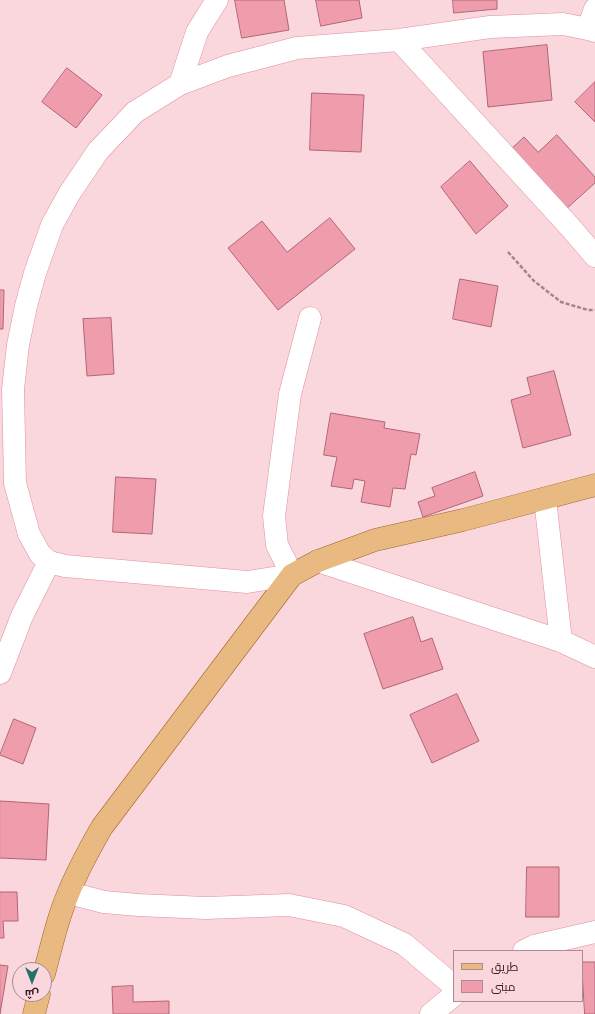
<!DOCTYPE html>
<html>
<head>
<meta charset="utf-8">
<style>
	body { margin:0 }
	#map { position:relative; width:595px; height:1014px; overflow:hidden; background:#fad7dd; font-family:"Work Sans",Cairo,sans-serif }
	canvas { display:block }
	.legend { position:absolute; left:453px; top:950px; width:130px; height:52px; box-sizing:border-box; background:#fad7dd; border:1px solid #ad8b92; margin:0; padding:5px 7px; list-style:none; font-size:12px; color:#391a21 }
	.legend li { display:flex; align-items:center; gap:8px; height:20px }
	.legend b { width:20px; border:1px solid #ad8b92 }
	.north { position:absolute; left:12px; top:962px; width:40px; height:40px; box-sizing:border-box; background:#fad7dd; border:1px solid #ad8b92; border-radius:50%; rotate:180deg; font-size:11px; font-weight:700; line-height:16px; text-align:center; color:#391a21 }
	.north::after { content:''; display:block; margin:auto; width:14px; height:18px; background:#287069; clip-path:polygon(50% 0,100% 100%,50% 72%,0 100%) }
</style>
</head>
<body>
<div id="map">
<canvas width="595" height="1014"></canvas>
<ul class="legend">
<li><b style="height:5px;background:#e8b980"></b>طريق</li>
<li><b style="height:11px;background:#ef9dad"></b>مبنى</li>
</ul>
<div class="north">ش</div>
</div>
<script>
const ctx = document.querySelector('canvas').getContext('2d');
ctx.lineJoin = 'round';
function fillPath(path, color) { ctx.fillStyle = color; ctx.fill(path, 'evenodd'); }
function strokePath(path, color, width, dash) { ctx.strokeStyle = color; ctx.lineWidth = width; ctx.lineCap = dash ? 'butt' : 'round'; ctx.setLineDash(dash || []); ctx.stroke(path); }
const building = new Path2D(`
	M235 0H284L289 30 242 38Z
	M316 0H359L362 18 321 26Z
	M453 0H497V9L454 13Z
	M547 45 552 100 488 107 483 52Z
	M67 68 102 95 76 128 42 102Z
	M595 82V122L575 102Z
	M312 93 364 95 361 152 310 150Z
	M557 135 595 177V183L565 210 510 150 524 137 538 152Z
	M470 161 508 206 476 234 441 187Z
	M330 218 355 249 278 310 228 248 262 221 287 252Z
	M460 279 498 286 491 327 453 319Z
	M0 290H4L3 329H0Z
	M111 318 114 374 87 376 83 319Z
	M554 371 571 435 523 448 511 400 531 394 527 378Z
	M331 413 385 422 384 428 420 434 416 455 411 454 405 489 393 488 390 507 361 502 365 481 354 479 352 489 331 486 337 457 324 455Z
	M475 472 483 496 423 517 418 502 435 496 432 488Z
	M116 477 156 479 152 534 113 532Z
	M413 617 421 642 432 638 443 669 383 689 364 634Z
	M457 694 479 741 432 763 410 715Z
	M14 719 36 728 23 764 0 755Z
	M0 801 49 804 46 860 0 858Z
	M527 867H559V917H526Z
	M0 892H17L18 921H3L4 938H0Z
	M582 962H595V1014H585Z
	M0 965 8 966 0 1014Z
	M133 986V1002L169 1001V1014H113L112 987Z`);
fillPath(building, '#ef9dad');
strokePath(building, '#b16575', 1);
const minor = new Path2D(`
	M588 29 595 9
	M399 40 570 227 595 256
	M180 84 197 32 217 0
	M310 318 290 394 274 516 277 545 292 575 247 582 65 566 49 562 40 554 29 534 15 483 13 389 18 345 26 306 35 273 52 225 69 194 98 151 135 112 180 84 228 66 297 48 399 40 490 27 563 24 588 29 595 31
	M545 499 561 641
	M318 561 561 641 595 657
	M0 673 22 616 49 562
	M69 893 104 902 138 905 206 908 289 905 344 916 404 944 454 986
	M524 951 534 946 595 932
	M431 1014 454 995`);
const major = new Path2D(`
	M44 974C50 952 55 929 63 907 73 879 87 853 102 827L292 575 318 561 375 540 463 520 595 485
	M34 1014 39 994`);
strokePath(minor, '#df8e9e', 23);
strokePath(major, '#a06328', 23);
strokePath(new Path2D(`
	M508 252 534 281 561 302 588 310H595`), '#a5838a', 2.5, [4, 2]);
strokePath(minor, '#fff', 22);
strokePath(major, '#e8b980', 22);
</script>
</body>
</html>
